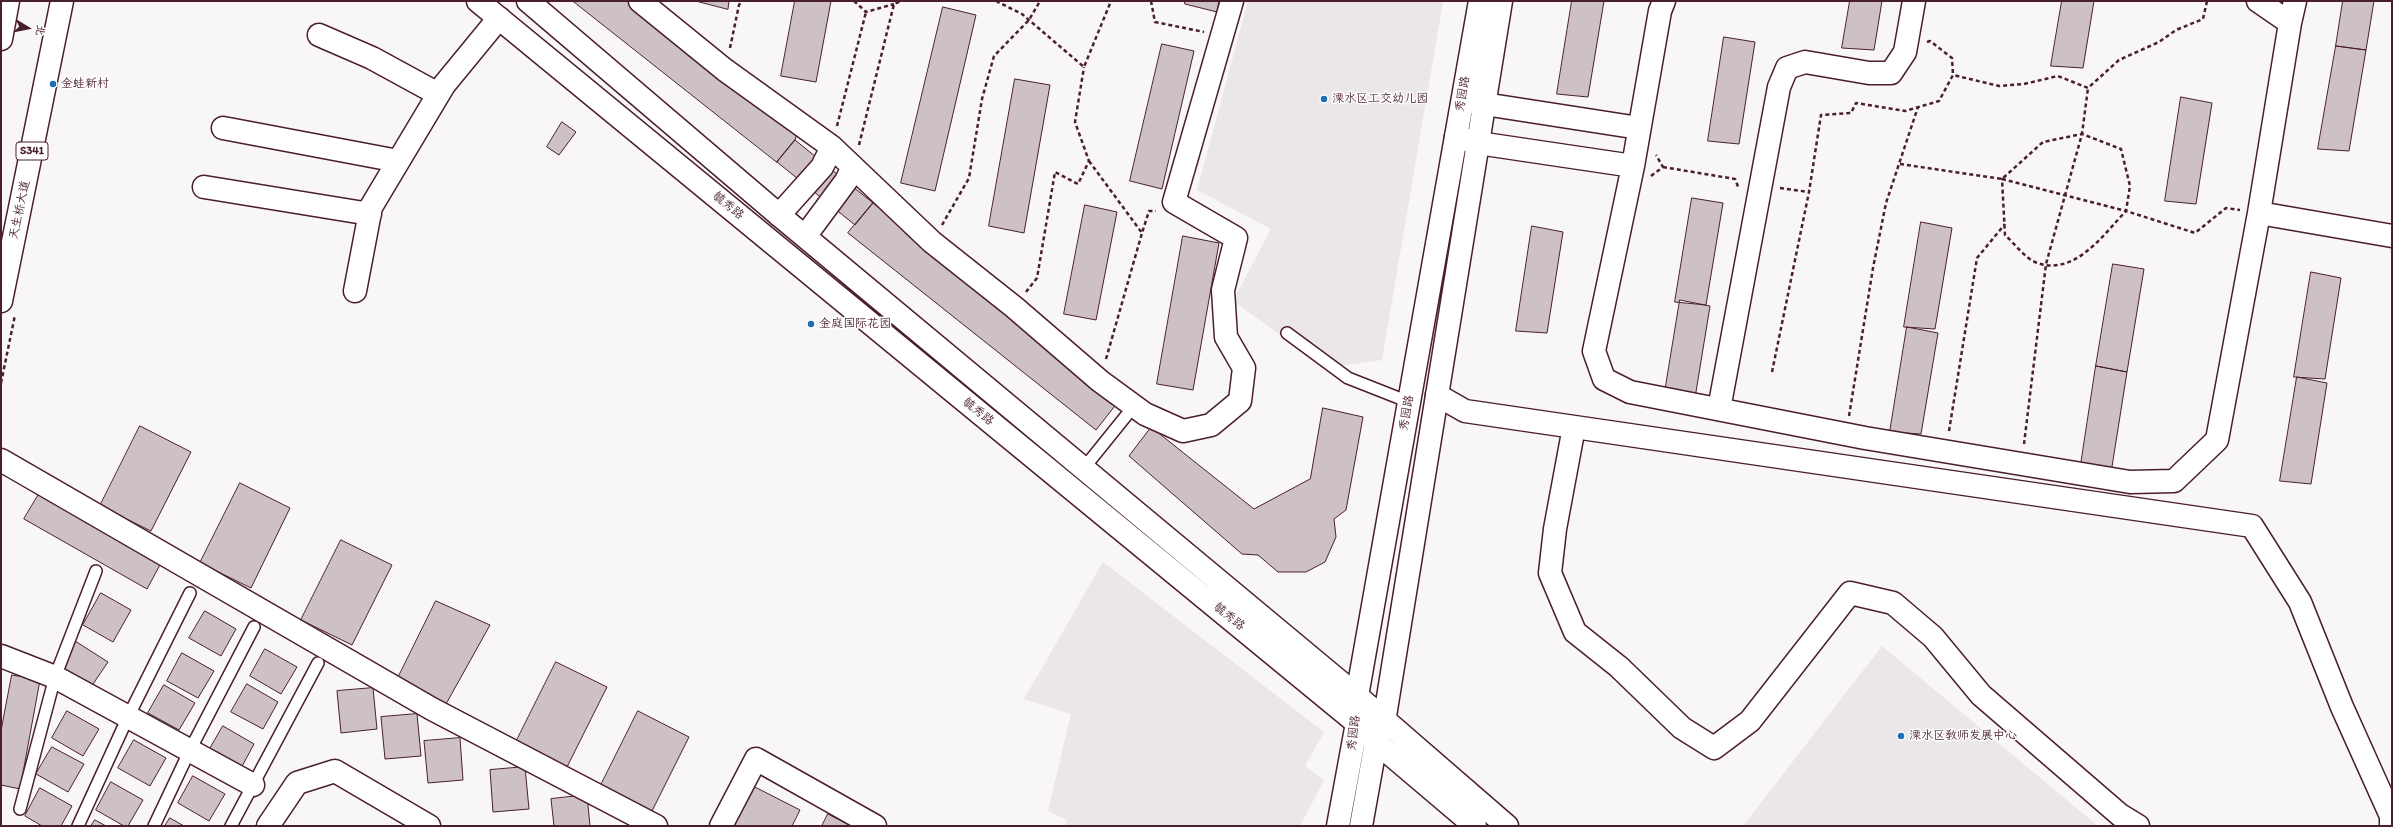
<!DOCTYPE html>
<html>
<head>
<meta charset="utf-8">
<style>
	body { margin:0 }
	#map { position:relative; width:2393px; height:827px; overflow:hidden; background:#f8f6f7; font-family:Itim,"LXGW WenKai TC",sans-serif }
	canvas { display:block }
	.frame { position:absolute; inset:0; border:2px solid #4a1f2b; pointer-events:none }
	.north { position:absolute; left:8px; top:8px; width:40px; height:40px; -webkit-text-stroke:3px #fff; paint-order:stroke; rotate:100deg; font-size:11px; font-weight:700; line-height:16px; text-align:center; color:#4a1f2b }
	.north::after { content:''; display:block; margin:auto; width:14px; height:18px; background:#4a1f2b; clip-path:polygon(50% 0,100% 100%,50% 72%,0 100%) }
</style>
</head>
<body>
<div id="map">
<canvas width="2393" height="827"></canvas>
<div class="frame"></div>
<div class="north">北</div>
</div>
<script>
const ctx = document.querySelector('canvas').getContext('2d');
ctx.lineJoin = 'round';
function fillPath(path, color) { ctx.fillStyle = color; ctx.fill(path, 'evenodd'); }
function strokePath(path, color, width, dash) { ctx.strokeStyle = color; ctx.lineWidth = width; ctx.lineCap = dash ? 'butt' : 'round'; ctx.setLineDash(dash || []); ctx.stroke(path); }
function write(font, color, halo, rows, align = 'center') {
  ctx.font = font + ' Itim,"LXGW WenKai TC",sans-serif'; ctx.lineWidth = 3; ctx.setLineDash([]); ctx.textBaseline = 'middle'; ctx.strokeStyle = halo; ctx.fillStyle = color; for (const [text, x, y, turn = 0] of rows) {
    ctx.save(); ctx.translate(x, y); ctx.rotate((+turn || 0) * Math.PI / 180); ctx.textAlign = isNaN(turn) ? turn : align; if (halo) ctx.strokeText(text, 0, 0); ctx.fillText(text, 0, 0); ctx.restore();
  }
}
fillPath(new Path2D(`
	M1248 1H1443L1382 360 1326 368 1233 301 1271 229 1197 190Z
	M1103 562 1324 732 1305 766 1324 780 1300 826H1066L1067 820 1048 811 1071 714 1024 699Z
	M1882 646 2098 826H1743Z`), '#ebe6e8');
const building = new Path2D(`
	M573 1H631L797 134 795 140 777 162Z
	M696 1H729L728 9Z
	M795 1H831L816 82 781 76Z
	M1185 1H1219L1217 12 1185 4Z
	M1572 1H1604L1588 97 1557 94Z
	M1850 1H1882L1874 50 1842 48Z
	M2062 1H2094L2083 68 2051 66Z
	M2343 1H2374L2366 50 2336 46Z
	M943 7 976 15 935 191 901 183Z
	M1724 37 1755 42 1739 144 1708 141Z
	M1162 44 1194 51 1162 189 1130 181Z
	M2336 46 2366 50 2349 151 2318 149Z
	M1015 79 1050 85 1024 233 989 226Z
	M2181 97 2212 103 2196 204 2165 201Z
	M562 122 576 132 559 155 547 147Z
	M795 140 873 203 855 225 777 162Z
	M1692 198 1723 203 1706 305 1675 302Z
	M873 203 1118 402 1096 430 848 233Z
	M1085 205 1117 212 1096 320 1064 314Z
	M1921 222 1952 228 1935 329 1904 327Z
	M1532 226 1563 232 1547 333 1516 331Z
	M1183 236 1219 243 1193 390 1157 384Z
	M2113 264 2144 269 2127 372 2096 366Z
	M2311 272 2341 278 2325 379 2294 377Z
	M1680 300 1710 306 1695 398 1665 392Z
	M1907 327 1938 333 1921 434 1890 432Z
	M2096 366 2127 372 2111 473 2080 471Z
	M2297 377 2327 383 2311 484 2280 481Z
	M1323 408 1363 417 1346 510 1334 519 1336 537 1325 562 1306 572H1278L1258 555 1242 554 1129 456 1151 427 1254 509 1310 479Z
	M140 426 191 452 151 531 100 506Z
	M240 483 290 508 251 588 200 563Z
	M39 494 161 563 147 589 24 519Z
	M341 540 392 565 352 645 301 620Z
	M101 593 131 610 113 642 83 625Z
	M436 601 490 625 446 704 397 680Z
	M205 611 236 629 221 656 189 638Z
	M75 641 108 662 91 687 62 671Z
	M265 649 297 667 281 694 250 676Z
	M182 653 214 671 198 698 167 681Z
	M556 662 607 687 567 767 516 742Z
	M12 675 40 680 20 789 1 785V731Z
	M247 684 278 702 263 729 231 712Z
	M164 685 195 703 179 730 148 713Z
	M373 688 377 729 341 733 337 691Z
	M67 711 99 729 83 756 52 738Z
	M638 711 689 737 649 817 598 791Z
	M417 714 421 756 385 759 381 717Z
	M223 726 254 744 239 772 207 754Z
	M460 738 463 780 428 783 424 741Z
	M134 740 166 758 150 786 118 768Z
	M52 747 84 764 68 792 36 774Z
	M525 767 529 809 493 812 490 770Z
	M193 776 225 794 209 821 178 803Z
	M111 782 143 800 128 826H124L96 810Z
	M749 784 800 810 792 826H729Z
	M40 788 72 806 61 826H42L25 816Z
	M587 795 590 826H554L551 799Z
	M828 814 851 826H822Z
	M170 818 184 826H165Z
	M95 820 106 826H91Z`);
fillPath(building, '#cdc1c4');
strokePath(building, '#4a1f2b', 1);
const service = new Path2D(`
	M1287 333 1348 378 1409 402
	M1084 468 1134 406
	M20 809 55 677 96 571
	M78 826 128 717 190 593
	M154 826 190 750 254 627
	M231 826 318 663`);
const minor = new Path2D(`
	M640 1 725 70 832 147 932 242 1014 307 1100 381 1145 414 1183 431 1211 425 1240 401 1244 368 1226 337 1223 290 1236 238 1174 202 1232 1
	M1664 1 1660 11 1633 166 1594 351 1604 379 1630 392 1865 438 2130 482 2174 481 2217 440 2259 213 2290 23 2258 1
	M2290 23 2295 1
	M319 35 372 58 438 94
	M1465 101 1639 128
	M223 128 398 161
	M1456 137 1478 143 1633 166
	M204 187 370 214
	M2259 213 2392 236
	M779 215 822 167 832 147
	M806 235 846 181 853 167
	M355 291 371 207 444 85 499 18
	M1437 395 1465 411 2252 526 2300 602 2342 707 2391 816V826
	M1719 409 1779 87 1787 68 1805 62 1869 73H1891L1905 52 1914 1
	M1574 427 1555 529 1550 573 1575 632 1619 667 1682 728 1714 748 1750 721 1850 593 1893 603 1933 637 1981 695 2120 815 2138 826
	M1 460 432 709 656 826
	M1 656 55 677 253 785
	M268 826 297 783 335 771 429 826
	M721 826 756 759 875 826`);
const tertiary = new Path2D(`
	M478 1 1357 723 1376 742 1475 826
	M528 1 779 215 1357 696 1507 826
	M1338 826 1357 723V696L1480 1
	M1361 826 1376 742 1384 722 1501 1`);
const primary = new Path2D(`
	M1 39 8 1
	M1 301 62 1`);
strokePath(service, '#4a1f2b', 14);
strokePath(minor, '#4a1f2b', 25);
strokePath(tertiary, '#4a1f2b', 25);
strokePath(primary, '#4a1f2b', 25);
strokePath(new Path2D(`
	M854 1 866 12 894 4
	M996 1 1022 14 1084 67 1111 1
	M1151 1 1155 22 1204 32
	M1927 42 1930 41 1952 58 1953 75
	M730 48 739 5 742 1
	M837 126 866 12
	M859 145 894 4 901 1
	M1089 161 1142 233 1149 211H1156
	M1900 164 2002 179 2043 142 2082 134 2121 149 2130 186 2126 211 2195 233 2226 208 2240 210
	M1663 167 1735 179 1739 189
	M1651 176 1663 167 1656 155
	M2002 179 2126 211C2103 235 2074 278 2035 262 2025 258 2014 243 2005 235Z
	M1780 188 1809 192
	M942 225 969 178 982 99 994 56 1029 20 1040 1
	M1026 292 1037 278 1055 172 1078 184 1089 161 1075 122 1084 67
	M1106 359 1142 233
	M1772 372 1809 192 1821 115 1851 113 1856 103 1905 111 1939 101 1953 75 1999 86 2024 84 2058 76 2088 88 2119 60 2159 42 2176 30 2203 19 2207 1
	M1 383 15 315
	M1849 416 1873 268 1886 203 1918 107
	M1949 431 1977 258 2005 224
	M2024 444 2046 264 2082 134 2088 88`), '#4a1f2b', 2.5, [4, 3]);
strokePath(service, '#fff', 11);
strokePath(minor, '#fff', 22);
strokePath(tertiary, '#fff', 22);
strokePath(primary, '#fff', 22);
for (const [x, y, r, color] of [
	[53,84,4,"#1f6fb2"],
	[1324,99,4,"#1f6fb2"],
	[811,324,4,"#1f6fb2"],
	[1901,736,4,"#1f6fb2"]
]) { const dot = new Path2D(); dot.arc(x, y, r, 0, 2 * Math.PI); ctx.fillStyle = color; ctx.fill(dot); strokePath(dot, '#fff', 1.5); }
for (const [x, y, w] of [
	[32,151,32]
]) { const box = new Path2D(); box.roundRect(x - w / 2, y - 9, w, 18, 3); ctx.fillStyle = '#fff'; ctx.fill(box); strokePath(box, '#4a1f2b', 1); }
write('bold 11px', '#4a1f2b', null, [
	["S341",32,151]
]);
write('12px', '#4a1f2b', '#fff', [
	["金蛙新村",61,84],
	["溧水区工交幼儿园",1332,99],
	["金庭国际花园",819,324],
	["溧水区教师发展中心",1909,736]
], 'left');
write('12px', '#4a1f2b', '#fff', [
	["秀园路",1463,94,-80],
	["毓秀路",728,206,39],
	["天生桥大道",20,210,-78],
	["毓秀路",978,412,39],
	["秀园路",1407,413,-80],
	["毓秀路",1229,617,39],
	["秀园路",1354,733,-83]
]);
</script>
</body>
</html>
